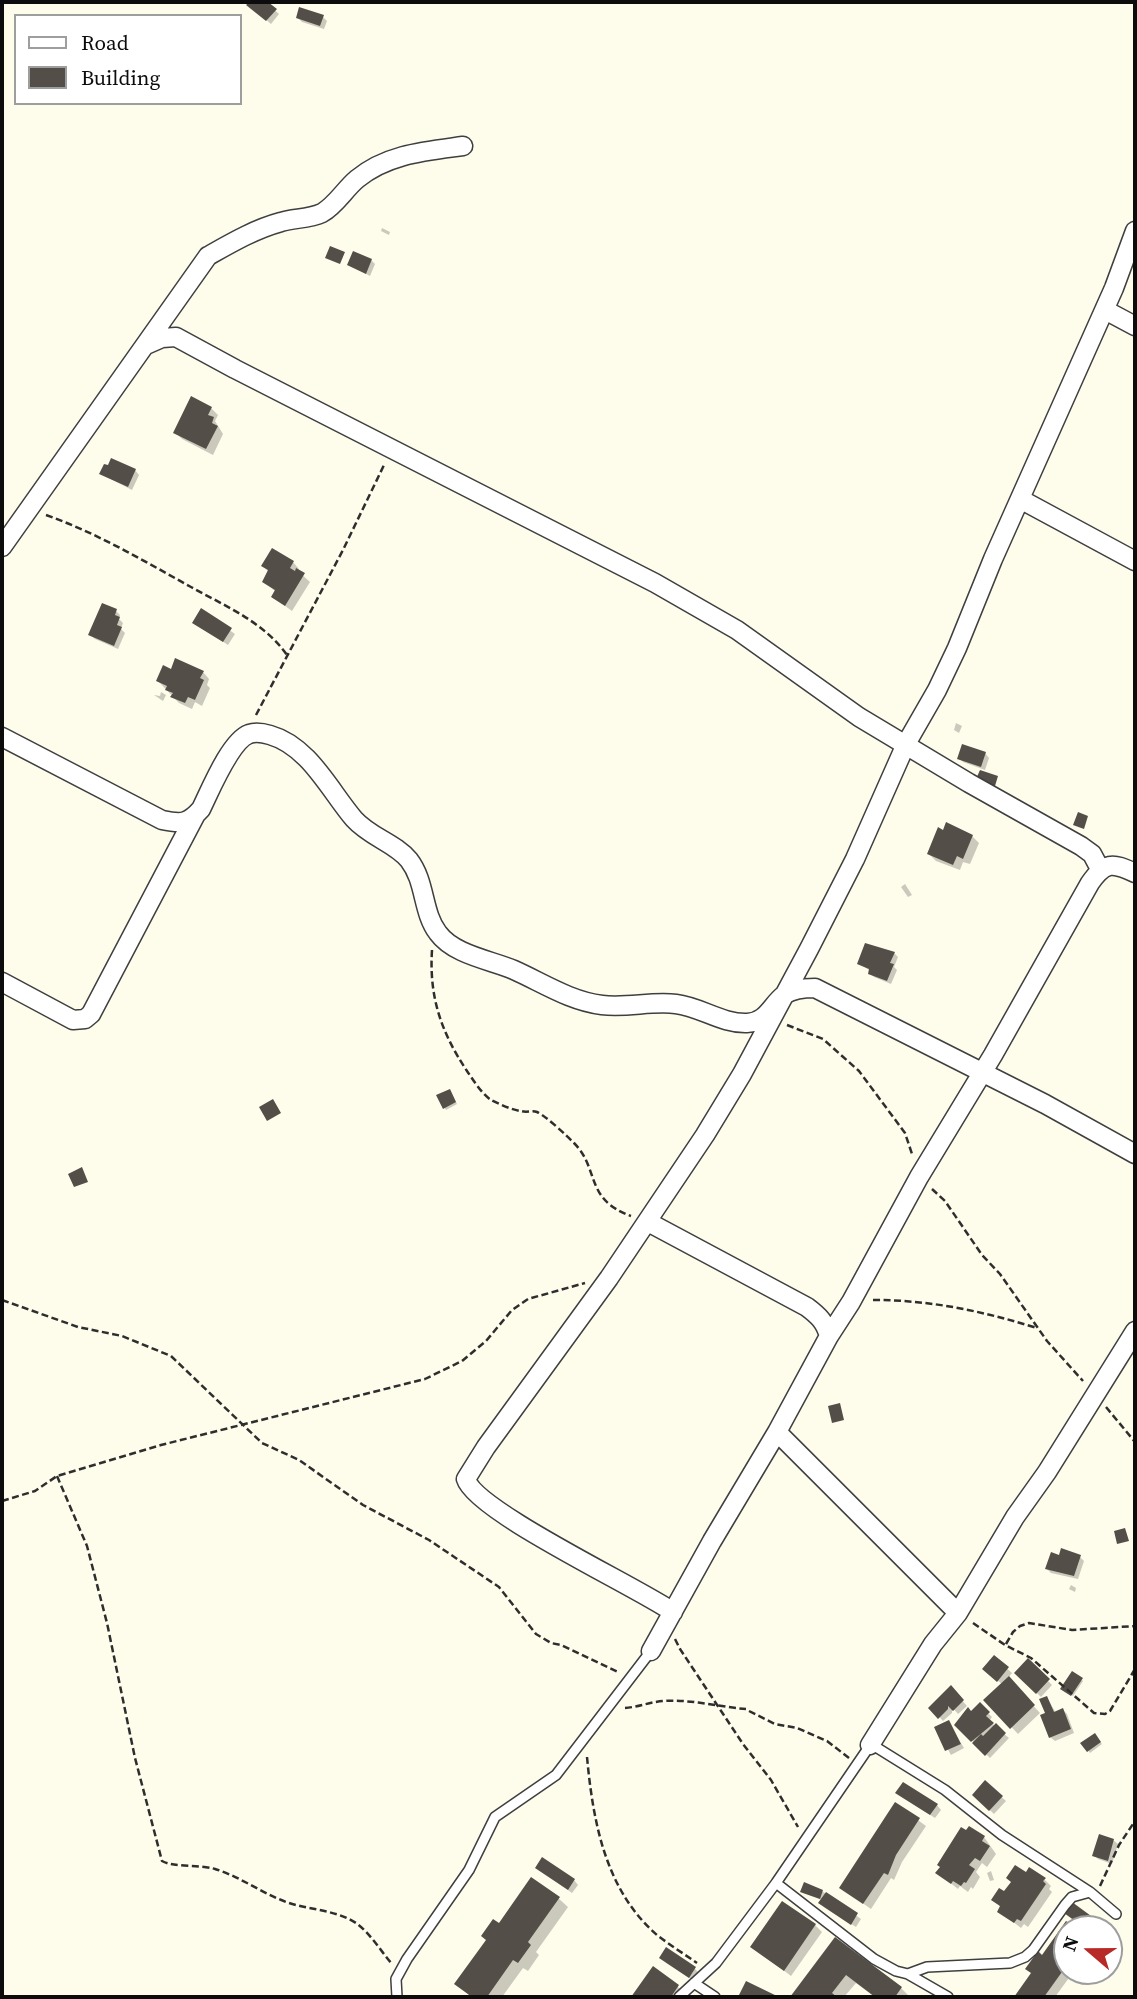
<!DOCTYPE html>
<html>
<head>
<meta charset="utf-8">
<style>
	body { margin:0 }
	#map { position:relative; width:1137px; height:1999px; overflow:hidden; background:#fefceb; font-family:"Source Serif 4",serif }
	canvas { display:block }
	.frame { position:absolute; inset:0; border:4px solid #0c0c0c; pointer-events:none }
	.legend { position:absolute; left:14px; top:14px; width:228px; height:91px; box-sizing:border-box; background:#fff; border:2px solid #9e9e9e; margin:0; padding:9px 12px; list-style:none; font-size:21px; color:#0c0c0c }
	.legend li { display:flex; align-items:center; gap:14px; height:35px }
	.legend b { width:35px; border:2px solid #9e9e9e }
	.north { position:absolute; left:1053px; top:1915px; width:70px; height:70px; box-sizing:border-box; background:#fff; border:2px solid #9e9e9e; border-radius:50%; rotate:290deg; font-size:19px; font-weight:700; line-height:28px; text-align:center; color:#0c0c0c }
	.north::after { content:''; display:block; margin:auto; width:24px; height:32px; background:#b72a28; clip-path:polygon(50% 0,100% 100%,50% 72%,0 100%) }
</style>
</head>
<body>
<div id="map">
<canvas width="1137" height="1999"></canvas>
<div class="frame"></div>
<ul class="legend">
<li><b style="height:9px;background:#fff"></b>Road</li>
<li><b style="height:19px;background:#544e48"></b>Building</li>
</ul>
<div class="north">N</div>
</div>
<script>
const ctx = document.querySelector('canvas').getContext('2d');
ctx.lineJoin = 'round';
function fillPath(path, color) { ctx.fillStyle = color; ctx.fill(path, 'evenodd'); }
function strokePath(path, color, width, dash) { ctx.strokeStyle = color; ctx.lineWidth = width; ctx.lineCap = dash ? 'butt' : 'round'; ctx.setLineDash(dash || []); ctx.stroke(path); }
fillPath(new Path2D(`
	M252 2H266L279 14 271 24 249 5Z
	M323 17 327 21 324 29 302 22 298 18Z
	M382 228 390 232 389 235 381 231Z
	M371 260 375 264 370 276 349 265Z
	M211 408 218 415 215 421 223 434 213 455 182 439 175 432Z
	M135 470 139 475 132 490 101 474Z
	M293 562 299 569 298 571 310 582 292 611 273 597 276 592 264 582 269 572 263 566Z
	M116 611 120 615 119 619 123 623 121 629 125 633 118 649 95 639 90 635Z
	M202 611 235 634 228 645 199 626Z
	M172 671 203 672 209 679 207 685 210 688 202 706 195 702 192 709 179 703 158 681Z
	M161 692 166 695 163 701 154 695 160 696Z
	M956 723 962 726 959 733 954 730Z
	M985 753 989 758 985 770 963 762 959 758Z
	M972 836 979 843 970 864 963 862 960 870 936 861 929 854Z
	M905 884 912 895 908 897 901 887Z
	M894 953 898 957 894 967 897 970 891 984 874 977 870 973 871 971 859 964Z
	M451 1092 457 1104 446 1110 439 1096Z
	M1080 1557 1084 1561 1078 1579 1051 1573 1047 1569Z
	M1071 1585 1076 1588 1075 1592 1069 1589Z
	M994 1657 1012 1673 1008 1678 1040 1713 1018 1734 986 1700 1002 1684 988 1673Z
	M1028 1661 1052 1685 1041 1697 1016 1673Z
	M1082 1680 1083 1681 1073 1696 1064 1690Z
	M951 1688 967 1706 958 1714 952 1707V1713L943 1721 931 1708Z
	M1047 1698 1056 1713 1063 1710 1067 1714 1074 1733 1055 1741 1050 1737Z
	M980 1705 992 1717 989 1721 1009 1738 990 1758 956 1725Z
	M948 1722 964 1748 951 1755 936 1728Z
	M1095 1735 1102 1744 1090 1753 1083 1743Z
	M985 1782 1006 1801 994 1814 974 1795Z
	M902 1797 937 1805 941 1810 935 1818Z
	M896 1804 926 1826 902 1862 894 1880 891 1878 871 1909 841 1888Z
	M984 1837 996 1854 987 1867 982 1863 976 1872 980 1877 973 1889 971 1887 968 1892 960 1886 958 1889 938 1873Z
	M1113 1840 1118 1844 1112 1864 1098 1859 1094 1855Z
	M537 1868 574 1880 578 1885 572 1893Z
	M991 1871 994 1880 990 1881 987 1873Z
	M1026 1875 1044 1879 1051 1886 1049 1889 1052 1892 1028 1927 1024 1924 1021 1928 999 1911 1002 1908 993 1900 1005 1894Z
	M822 1891 861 1919 856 1927 824 1907 822 1900 804 1893Z
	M558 1898 568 1907 536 1952 539 1955 528 1971 523 1968 502 1997H471L457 1984 499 1926Z
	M1066 1924 1074 1929H1067V1971H1074L1055 1997H1016Z
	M815 1925 822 1932 791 1976 753 1947Z
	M836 1939 901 1988 910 1997H875L856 1983 844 1997H792Z
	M665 1962 695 1969 699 1973 694 1981Z
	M654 1969 678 1987 686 1997H633Z`), '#0003');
fillPath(new Path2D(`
	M249 2H268L277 9 266 21 246 5Z
	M299 7 324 15 320 26 296 18Z
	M330 246 345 252 340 264 325 258Z
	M353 251 372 259 366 274 347 265Z
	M191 396 212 407 208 415 214 417 212 423 218 426 206 449 173 433Z
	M111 458 136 469 128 487 99 474 104 464 108 465Z
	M272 548 294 561 290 568 295 571 296 568 305 573 285 606 271 597 275 590 262 582 268 570 261 566Z
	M102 603 117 609 115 615 120 617 117 625 122 627 114 646 88 635Z
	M201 608 232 628 223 642 192 623Z
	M175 658 204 671 200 678 204 680 195 700 188 697 185 703 170 697 173 693 165 690 167 686 156 681 163 665 171 669Z
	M962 744 986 752 981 767 957 759Z
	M980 770 998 776 995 786 976 779Z
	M1078 812 1088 816 1084 829 1073 825Z
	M946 822 973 835 963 859 957 856 953 865 927 854 938 827 943 830Z
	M865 943 895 952 890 963 894 964 887 981 868 974 869 969 857 964Z
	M450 1089 456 1102 443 1109 436 1095Z
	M273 1099 281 1113 267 1121 259 1107Z
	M82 1167 88 1182 74 1187 68 1174Z
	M840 1403 844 1420 832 1423 828 1406Z
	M1125 1528 1129 1541 1117 1544 1114 1531Z
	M1061 1548 1081 1555 1074 1576 1045 1569 1051 1552 1059 1555Z
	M994 1655 1009 1667 997 1682 982 1669Z
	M1028 1658 1050 1679 1036 1694 1014 1673Z
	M1072 1671 1083 1678 1071 1696 1060 1689Z
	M1009 1676 1035 1705 1010 1729 983 1700Z
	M951 1685 964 1700 953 1711 948 1706V1709L938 1719 928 1708Z
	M1047 1696 1054 1712 1063 1708 1071 1729 1049 1738 1040 1715 1045 1713 1039 1699Z
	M980 1702 990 1712 986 1716 994 1723 971 1742 954 1725 968 1707 971 1711Z
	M949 1720 961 1744 945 1751 934 1727Z
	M996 1723 1006 1733 985 1756 972 1743 981 1734 983 1736Z
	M1095 1733 1101 1742 1087 1752 1080 1743Z
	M985 1780 1003 1796 989 1811 972 1795Z
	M903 1782 938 1804 930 1815 895 1793Z
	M895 1802 920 1818 896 1855 888 1875 884 1873 863 1904 839 1888Z
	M969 1826 985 1836 982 1841 990 1846 980 1861 975 1858 969 1865 975 1869 966 1883 964 1882 961 1886 953 1881 951 1884 935 1873 940 1867 937 1865 961 1827 966 1830Z
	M1099 1834 1114 1839 1108 1861 1092 1856Z
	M542 1857 575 1879 568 1890 535 1868Z
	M1015 1865 1026 1872 1029 1867 1046 1878 1043 1881 1046 1884 1021 1921 1017 1919 1014 1923 997 1912 1000 1906 991 1900 999 1888 1004 1891 1011 1882 1006 1878Z
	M531 1877 560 1897 528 1942 531 1945 518 1963 513 1960 487 1997H472L454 1984 486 1940 481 1936 493 1919 499 1923Z
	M804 1882 823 1890 820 1899 800 1892Z
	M826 1892 858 1913 851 1925 818 1903Z
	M782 1901 816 1924 784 1971 750 1947Z
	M1072 1902 1102 1924 1098 1929H1086L1064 1913Z
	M1066 1921 1077 1929H1067V1965L1044 1997H1014L1031 1973 1025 1969 1038 1951 1042 1955Z
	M835 1937 902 1987 895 1997H875L846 1975 832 1993 837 1997H790Z
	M666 1947 696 1967 689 1978 659 1958Z
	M653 1966 679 1985 671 1997H631Z
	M746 1981 779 1997H738Z`), '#544e48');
const service = new Path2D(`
	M776 1883 874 1959 896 1971 908 1974 927 1967 1010 1963 1025 1957 1033 1950 1065 1905 1072 1897 1090 1892
	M908 1974 948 1997
	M694 1983 715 1997
	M397 1997 396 1979 407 1959 469 1870 495 1817 556 1775 651 1651
	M679 1997 716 1963 776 1883 871 1744 945 1790 1002 1835 1090 1892 1116 1914`);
const minor = new Path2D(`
	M1105 310 1135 326
	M146 345 162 338 176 337 235 369 655 583 737 630 859 717 969 783 1081 846 1092 854 1100 869
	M1020 499 1135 561
	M2 547 208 256C231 243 255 229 281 222 294 218 309 219 322 213 336 205 345 189 357 179 387 154 426 151 463 146
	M2 737 162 820C181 824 188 824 201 809 210 791 230 741 249 734 255 732 263 733 270 735 309 746 330 791 354 819 370 837 395 843 409 860 426 882 422 912 438 933 454 955 491 960 514 970 543 983 570 1001 602 1005 627 1008 652 1001 676 1004 701 1007 722 1024 747 1023 767 1022 771 1005 784 995 793 989 805 988 815 988L1045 1104 1135 1154
	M2 982 73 1020 85 1019 91 1014 195 816
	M648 1222 807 1307C819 1316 825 1322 829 1336
	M777 1432 958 1613
	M673 1612C637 1587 475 1511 466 1479L486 1447 609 1278 705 1135 742 1074 809 949 855 859 906 744 937 690 957 648 993 559 1114 288 1135 231
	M651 1651 712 1541 777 1432 829 1336 851 1302 919 1177 993 1055 1090 883C1105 862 1112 862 1135 873
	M870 1745 933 1644 958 1613 1015 1517 1047 1472 1135 1331`);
strokePath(service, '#3f3f3f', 12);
strokePath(minor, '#3f3f3f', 21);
strokePath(new Path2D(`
	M46 515C97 533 144 561 191 587 225 606 264 622 287 655
	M256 715 343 550 385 463
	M432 950C429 997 441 1032 467 1071 474 1081 481 1093 491 1100 499 1104 512 1110 521 1111 527 1113 532 1110 537 1112 546 1116 567 1136 574 1143 600 1169 584 1199 631 1216
	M787 1025 823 1039 859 1071 905 1133 912 1154
	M932 1189 945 1201 982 1255 1000 1274 1047 1341 1083 1381
	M2 1300 78 1327 122 1336 171 1356 262 1443 299 1460 363 1505 429 1540 499 1587 536 1634 551 1643 561 1645 618 1672
	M873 1300C931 1300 982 1311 1037 1328
	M1106 1407 1135 1442
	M57 1476 87 1546 107 1623 135 1758 162 1861C175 1868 199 1864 215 1869 241 1877 263 1894 289 1903 311 1910 336 1910 356 1923 370 1933 380 1950 392 1964
	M2 1501 35 1491 57 1476 161 1445 425 1379 462 1361 486 1341 512 1310 528 1299 585 1283
	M973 1623 1005 1645 1031 1658 1094 1713 1105 1714 1110 1711 1135 1669
	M675 1639 680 1649 743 1744 771 1780 798 1827
	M1006 1644 1013 1632 1020 1626 1029 1623 1072 1630 1135 1626
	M625 1708C638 1707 650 1702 663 1701 691 1699 719 1707 746 1709
	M749 1711 775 1724 797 1728 827 1741 849 1758
	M587 1757C593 1821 605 1890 657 1935 670 1945 684 1954 697 1963
	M1100 1886 1119 1845 1135 1821`), '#2e2e2e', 2.5, [7, 3.5]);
strokePath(service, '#fff', 9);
strokePath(minor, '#fff', 18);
</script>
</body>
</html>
